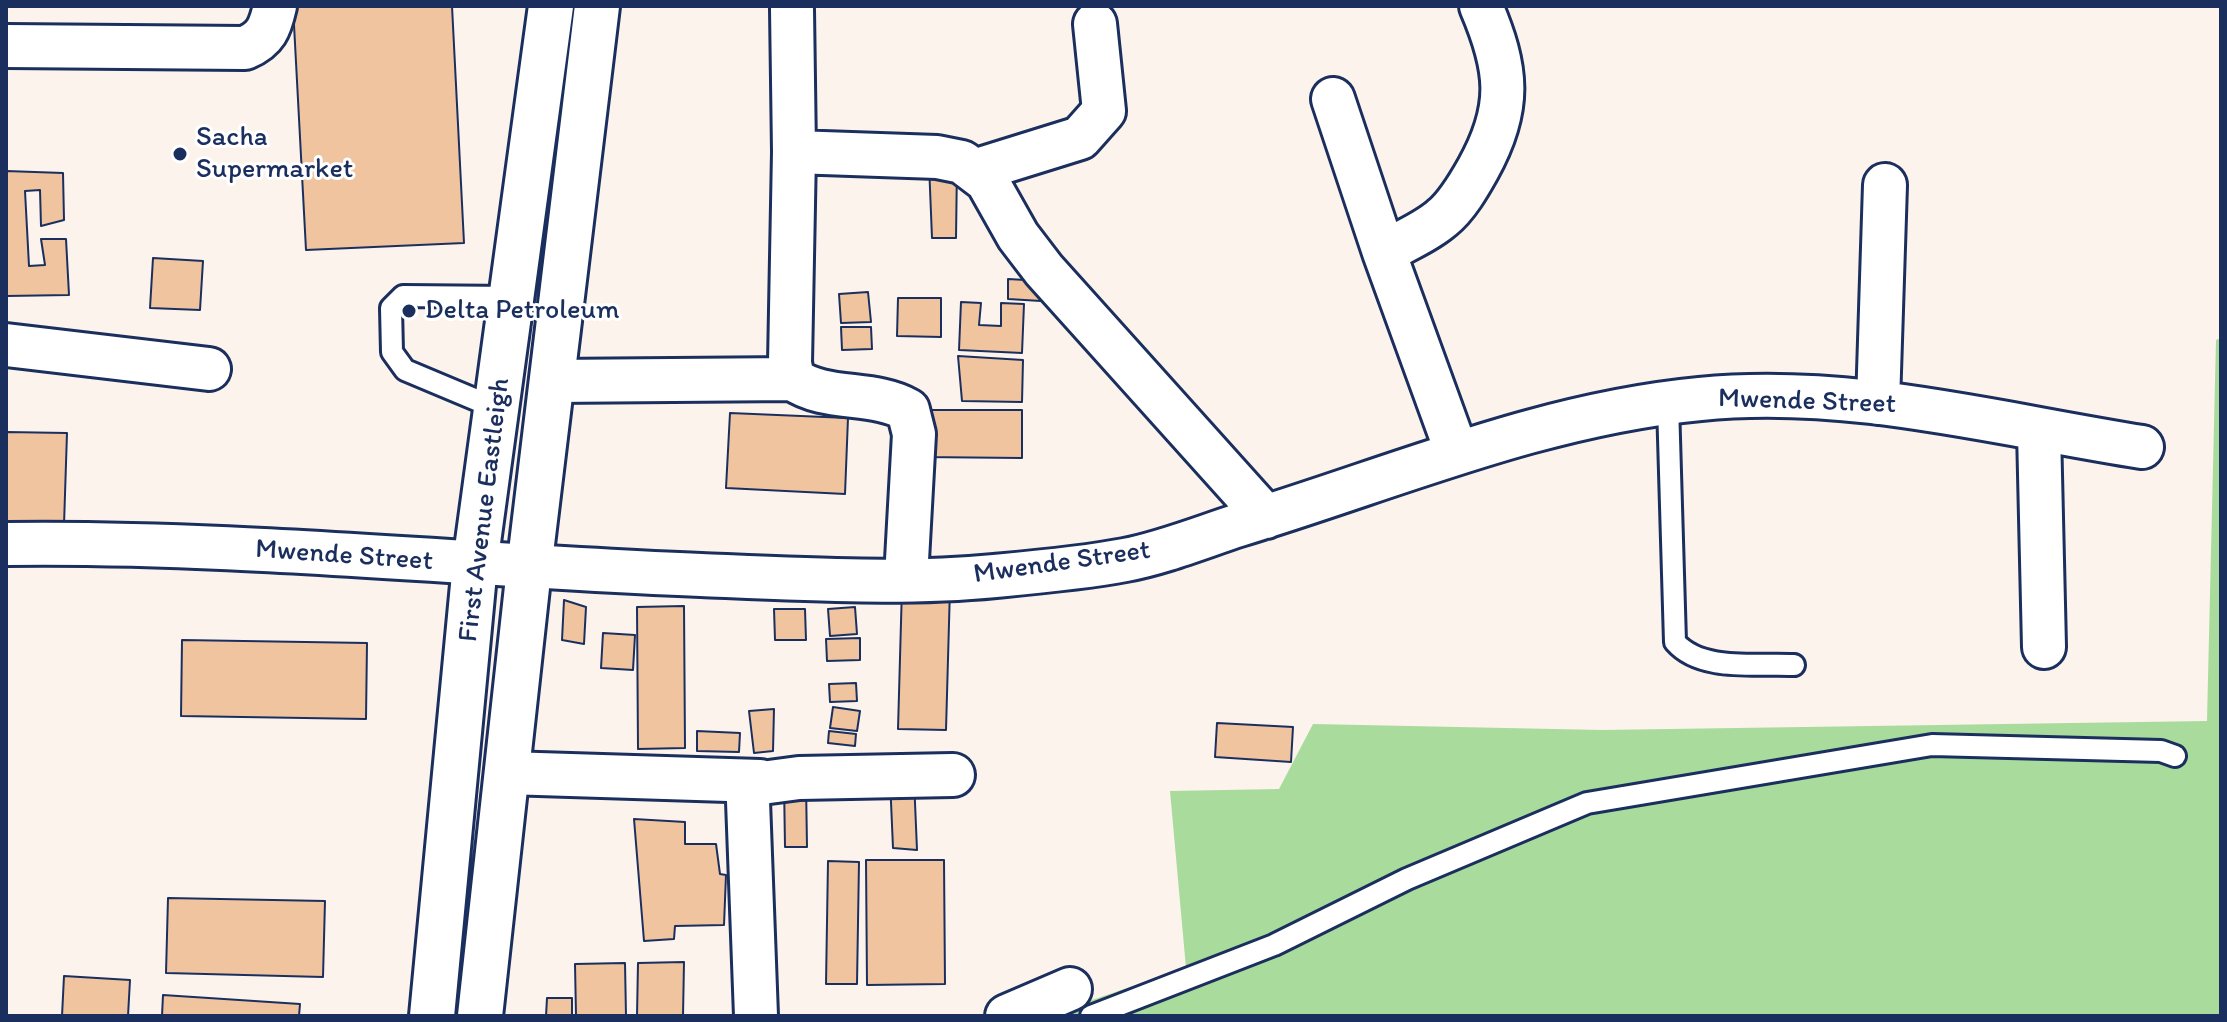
<!DOCTYPE html>
<html>
<head>
<meta charset="utf-8">
<style>
	body { margin:0 }
	#map { position:relative; width:2227px; height:1022px; overflow:hidden; background:#fcf3ec; font-family:Itim,sans-serif }
	canvas { display:block }
	.frame { position:absolute; inset:0; border:8px solid #1b2f5e; pointer-events:none }
</style>
</head>
<body>
<div id="map">
<canvas width="2227" height="1022"></canvas>
<div class="frame"></div>
</div>
<script>
const ctx = document.querySelector('canvas').getContext('2d');
ctx.lineJoin = 'round';
function fillPath(path, color) { ctx.fillStyle = color; ctx.fill(path, 'evenodd'); }
function strokePath(path, color, width, dash) { ctx.strokeStyle = color; ctx.lineWidth = width; ctx.lineCap = dash ? 'butt' : 'round'; ctx.setLineDash(dash || []); ctx.stroke(path); }
function write(font, color, halo, rows, align = 'center') {
  ctx.font = font + ' Itim,sans-serif'; ctx.lineWidth = 6; ctx.setLineDash([]); ctx.textBaseline = 'middle'; ctx.strokeStyle = halo; ctx.fillStyle = color; for (const [text, x, y, turn = 0] of rows) {
    ctx.save(); ctx.translate(x, y); ctx.rotate((+turn || 0) * Math.PI / 180); ctx.textAlign = isNaN(turn) ? turn : align; if (halo) ctx.strokeText(text, 0, 0); ctx.fillText(text, 0, 0); ctx.restore();
  }
}
fillPath(new Path2D(`
	M2221 338V1016H1045L1186 968 1170 791 1279 789 1313 724 1602 730 2207 721 2216 340Z`), '#a9db9c');
const building = new Path2D(`
	M293 6H452L464 243 306 250Z
	M929 164 957 165 956 238H932Z
	M6 171 63 173 64 220 41 226 40 190 25 191 29 266 45 265 41 239H66L69 295 6 296Z
	M153 258 203 261 200 310 150 308Z
	M1008 279 1043 281 1041 301 1008 299Z
	M868 292 871 322 841 323 839 294Z
	M898 298H941V337L897 336Z
	M961 302 981 303 979 325 1001 326V303L1024 304 1022 353 959 350Z
	M841 327H871L872 349 842 350Z
	M958 356 1023 360 1022 402 962 401Z
	M922 410H1022V458L921 457Z
	M730 413 848 418 845 494 726 488Z
	M6 432 67 433 64 525 6 521Z
	M902 587 950 588 946 730 898 729Z
	M564 600 586 607 584 644 562 640Z
	M684 606 685 748 638 749 637 607Z
	M855 607 857 634 830 636 828 609Z
	M774 609H805L806 640H775Z
	M603 633 635 635 633 670 601 668Z
	M860 638V660L827 661 826 639Z
	M182 640 367 643 366 719 181 716Z
	M856 683 857 701 830 702 829 684Z
	M833 707 860 711 857 731 830 728Z
	M774 709 773 751 754 753 749 711Z
	M1217 723 1293 727 1291 762 1215 757Z
	M697 731 740 733 739 752 697 751Z
	M829 731 856 734 855 746 828 743Z
	M890 779H914L917 850 893 848Z
	M784 783H806L807 847H785Z
	M634 819 685 822V844H716L720 874 726 875 724 925 675 926 674 939 644 941Z
	M866 860H944L945 984 867 985Z
	M828 861 859 862 857 984H826Z
	M168 898 325 901 323 977 166 973Z
	M684 962 683 1016H637L638 963Z
	M625 963 626 1016H576L575 964Z
	M64 976 130 980 128 1016H62Z
	M163 995 300 1004 299 1016H162Z
	M547 998H572V1016H546Z`);
fillPath(building, '#f1c4a0');
strokePath(building, '#1b2f5e', 2);
const lane = new Path2D(`
	M1668 404 1675 642C1701 672 1756 663 1794 665
	M498 409 405 370 392 352 391 308 403 296 513 297
	M1091 1016 1274 945 1407 879 1587 803 1932 745 2161 751 2175 756`);
const street = new Path2D(`
	M792 9 794 152 937 157 962 162 987 181 1018 236 1044 270 1266 517
	M6 46 245 48C266 39 270 28 275 6
	M1333 99 1384 252 1457 453
	M794 152 790 363 793 379C826 402 873 390 908 410L914 434 906 578
	M974 171 1080 138 1104 111 1095 24
	M1384 252C1402 242 1426 232 1442 218 1457 206 1469 185 1478 169 1512 108 1508 69 1481 6
	M6 345 209 369
	M552 381 793 379
	M1878 403 1885 185
	M2039 431 2044 647
	M6 544C238 541 470 566 701 575 795 579 903 585 995 576 1038 572 1083 568 1125 560 1163 553 1202 537 1239 525 1391 479 1540 414 1700 399 1849 384 1996 424 2142 447
	M507 773 760 781
	M756 1016 748 801 754 784 799 778 953 775
	M1007 1016 1070 989`);
const secondary = new Path2D(`
	M432 1016 475 564 551 6
	M480 1016 529 569 597 6`);
strokePath(lane, '#1b2f5e', 26);
strokePath(street, '#1b2f5e', 48);
strokePath(secondary, '#1b2f5e', 50);
strokePath(lane, '#fff', 20);
strokePath(street, '#fff', 42);
strokePath(secondary, '#fff', 44);
for (const [x, y, r, color] of [
	[180,154,8,"#1b2f5e"],
	[409,311,8,"#1b2f5e"]
]) { const dot = new Path2D(); dot.arc(x, y, r, 0, 2 * Math.PI); ctx.fillStyle = color; ctx.fill(dot); strokePath(dot, '#fff', 3); }
write('28px', '#1b2f5e', '#fff', [
	["Sacha",196,138],
	["Supermarket",196,170],
	["Delta Petroleum",425,311]
], 'left');
write('28px', '#1b2f5e', '#fff', [
	["Mwende Street",1807,402,2],
	["First Avenue Eastleigh",485,510,-83],
	["Mwende Street",344,556,4],
	["Mwende Street",1062,563,-8]
]);
</script>
</body>
</html>
